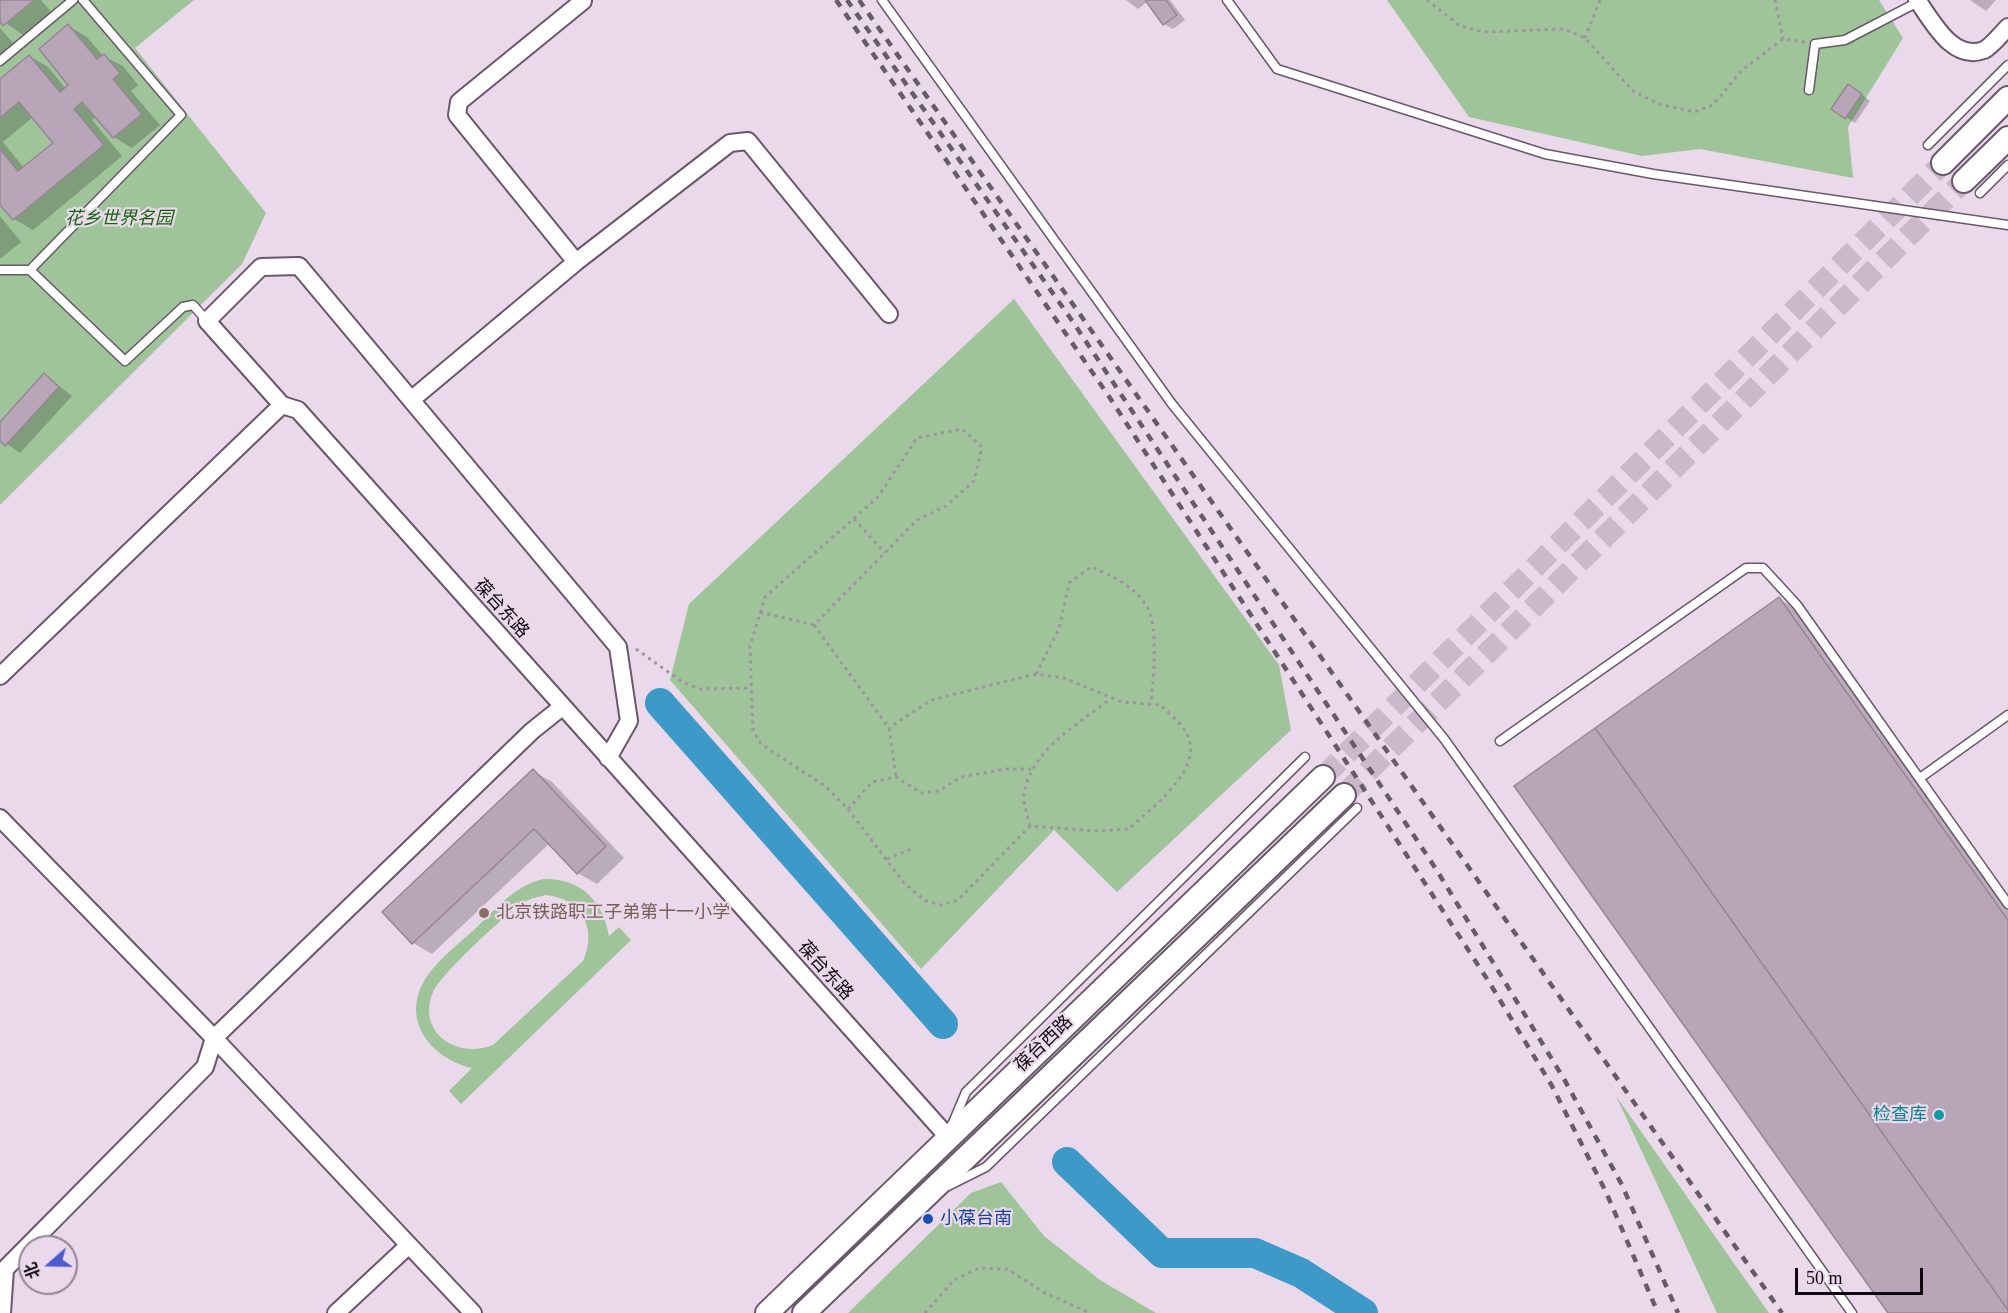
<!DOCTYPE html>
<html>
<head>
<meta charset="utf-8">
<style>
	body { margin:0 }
	#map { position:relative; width:2008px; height:1313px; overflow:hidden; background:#ead8eb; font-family:"Times New Roman","Noto Sans SC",serif }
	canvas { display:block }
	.north { position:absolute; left:18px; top:1235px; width:60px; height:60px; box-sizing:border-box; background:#ead8eb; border:2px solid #928593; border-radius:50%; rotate:250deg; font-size:16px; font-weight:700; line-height:24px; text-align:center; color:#0f090f }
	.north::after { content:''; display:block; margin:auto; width:21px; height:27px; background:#4b5cd1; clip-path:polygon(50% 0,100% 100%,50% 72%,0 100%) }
	.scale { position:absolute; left:1795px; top:1268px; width:128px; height:27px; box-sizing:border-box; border:3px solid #0f090f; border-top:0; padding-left:8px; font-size:18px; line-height:21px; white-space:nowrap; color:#0f090f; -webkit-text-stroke:4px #ead8eb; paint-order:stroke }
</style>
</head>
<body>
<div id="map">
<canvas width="2008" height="1313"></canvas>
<div class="north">北</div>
<div class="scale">50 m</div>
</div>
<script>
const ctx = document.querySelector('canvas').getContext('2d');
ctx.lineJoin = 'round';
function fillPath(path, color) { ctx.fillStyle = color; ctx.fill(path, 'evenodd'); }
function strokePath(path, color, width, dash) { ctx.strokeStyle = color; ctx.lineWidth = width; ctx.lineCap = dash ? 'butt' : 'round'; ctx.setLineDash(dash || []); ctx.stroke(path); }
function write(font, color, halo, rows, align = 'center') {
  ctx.font = font + ' "Times New Roman","Noto Sans SC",serif'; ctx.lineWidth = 4.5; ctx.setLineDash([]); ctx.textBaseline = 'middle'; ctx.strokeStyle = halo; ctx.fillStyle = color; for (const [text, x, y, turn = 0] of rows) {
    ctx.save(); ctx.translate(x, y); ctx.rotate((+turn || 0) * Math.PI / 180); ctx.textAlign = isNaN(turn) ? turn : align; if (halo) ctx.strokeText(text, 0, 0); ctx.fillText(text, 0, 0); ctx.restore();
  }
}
fillPath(new Path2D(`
	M0 0H194L135 48 266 213 242 264 0 505Z
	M1387 0H1879L1903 38 1848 127 1853 178 1700 149 1642 156 1469 117Z
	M1014 299 1279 665 1291 730 1117 892 1054 830 921 969 670 680 689 604Z
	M543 879C580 878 603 900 609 936L619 927 631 940 461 1104 449 1091 472 1068C429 1058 398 1017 428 975 440 958 458 944 474 930 495 910 514 886 543 879ZM546 895C581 898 598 929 583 961L493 1045C457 1060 416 1032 433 992 441 974 506 914 524 902 531 898 538 897 546 895Z
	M1616 1096 1769 1313H1717Z
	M1001 1182 1044 1236 1100 1280 1156 1313H848L971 1193Z`), '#9fc49a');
fillPath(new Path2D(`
	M0 0H41L51 12 23 35 0 19Z
	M1126 0H1170L1185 20 1173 29 1164 24 1148 1 1138 9Z
	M1970 0H1996L1986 11Z
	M68 26 87 37 103 56 123 66 138 85 131 91 160 125 132 148 114 137 96 116 92 120 122 156 33 230 14 219 0 202V81L29 56 48 67 66 89 70 85ZM33 117 55 143 24 168 3 142Z
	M0 28 13 43 0 54Z
	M1857 91 1870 101 1855 123 1833 108Z
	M0 216 21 242 0 259Z
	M45 375 72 396 20 453 0 439V424Z
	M1779 599 1798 610 2008 906V1313H1890Z
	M533 771 552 782 624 858 597 884 578 873 550 843 432 954 413 943 384 912Z`), '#0003');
strokePath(new Path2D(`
	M660 703 943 1024
	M1067 1162 1162 1253H1255L1301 1273 1363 1313`), '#3d99c8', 30);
const building = new Path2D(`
	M0 0H32L33 1 3 26 0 21Z
	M1145 0H1166L1177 15 1163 25Z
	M68 24 97 59 104 54 120 73 113 79 142 114 113 138 82 102 74 109 104 145 13 220 0 205V149L18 171 53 143 19 102 0 118V79L29 55 60 92 68 85 39 49Z
	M1848 84 1862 94 1845 119 1831 109Z
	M44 373 59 387 5 446 0 441V422Z
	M1779 597 2008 920V1310L1595 728Z
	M1595 728 2008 1310V1313H1888L1514 786Z
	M533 769 606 846 577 874 534 829 412 944 382 912Z`);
fillPath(building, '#b8a5b7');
strokePath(building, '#978697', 1.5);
strokePath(new Path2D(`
	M1323 777 1943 163
	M1344 795 1964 181`), '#c9b9ca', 22, [22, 11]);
const lane = new Path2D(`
	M882 0 1172 404 1445 740 1852 1313
	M1227 0 1277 69 1545 154 1653 174 2008 225
	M0 61 73 0
	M1809 90 1815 44 1845 40 1918 2
	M1928 145 2008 65
	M1980 193 2008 165
	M0 270H30L125 361 183 307 193 305 207 321
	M30 270 181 115 83 0
	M1500 741 1746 568H1763L1797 605 2008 904
	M1920 778 2008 715
	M952 1125 966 1092 1305 757
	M948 1186 986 1167 1357 808`);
const street = new Path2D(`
	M1917 0C1932 20 1952 62 1984 50 1992 46 2001 34 2008 27
	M576 262 457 115 459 102 583 1
	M411 400 576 262 730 143 748 141 889 314
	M282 405 207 321 261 267 299 266 618 647 629 721 608 758
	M0 676 282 405 298 410 948 1137
	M0 818 214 1038 205 1067 5 1269 2 1313
	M336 1313 409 1245
	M473 1313 214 1038 532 731 562 707`);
const secondary = new Path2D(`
	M1943 163 2008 98
	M1964 181 2008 138
	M767 1313 1323 777
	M804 1313 1344 795`);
strokePath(lane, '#685869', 11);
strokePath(street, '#685869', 20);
strokePath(secondary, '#685869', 26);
strokePath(new Path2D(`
	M1427 0 1460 26 1484 32 1564 29 1585 38 1633 91 1659 104 1694 112 1713 105 1741 71 1783 39 1805 42
	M1775 0 1783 39
	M1585 38 1600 0
	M854 519 885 553
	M760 612 814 625 917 520 946 506 974 481 982 447 962 429 917 438 878 497 765 597 750 646 753 731 761 744 825 786 848 809 904 883 926 901 941 905 958 900 1030 826 1096 831 1129 829C1152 807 1210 766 1184 729 1178 720 1168 713 1161 705L1122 702 1064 678 1036 674 931 700 889 728
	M814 625 889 728 896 777
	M636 649 681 681 699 689 751 688
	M1036 674 1059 629 1069 583 1091 567C1111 575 1136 587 1147 607 1159 626 1153 682 1151 704
	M848 809 872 782 896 777 921 793 939 791 961 777 1006 769H1032
	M1030 826C1028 817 1023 804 1024 794 1031 749 1078 725 1110 699
	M887 859 911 849
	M925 1313 954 1280 979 1268 1007 1269 1045 1293 1090 1313`), '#a092a1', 3, [3, 4.5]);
strokePath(lane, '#fff', 8);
strokePath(street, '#fff', 16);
strokePath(secondary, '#fff', 22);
strokePath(new Path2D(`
	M836 0 1110 398 1489 982 1552 1086 1606 1192 1658 1313
	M847 0 1073 322 1436 869 1564 1079 1622 1185 1678 1313
	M859 0 1782 1313`), '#665c67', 4.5, [8, 8]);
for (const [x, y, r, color] of [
	[484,913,6,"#8d6e63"],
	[1939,1115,6,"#0f9aa8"],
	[928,1219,6,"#1a4fb4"]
]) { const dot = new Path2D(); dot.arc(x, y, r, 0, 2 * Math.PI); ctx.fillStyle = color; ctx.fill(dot); strokePath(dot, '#ead8eb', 2); }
write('italic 18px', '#13660e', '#ead8eb', [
	["花乡世界名园",119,219]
]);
write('18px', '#0f090f', '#ead8eb', [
	["葆台东路",501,609,48],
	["葆台东路",825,971,48],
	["葆台西路",1044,1044,-44]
]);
write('18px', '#785e54', '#ead8eb', [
	["北京铁路职工子弟第十一小学",496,913]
], 'left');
write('18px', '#0d838f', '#ead8eb', [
	["检查库",1927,1115]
], 'right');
write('18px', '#164399', '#ead8eb', [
	["小葆台南",940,1219]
], 'left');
</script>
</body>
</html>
